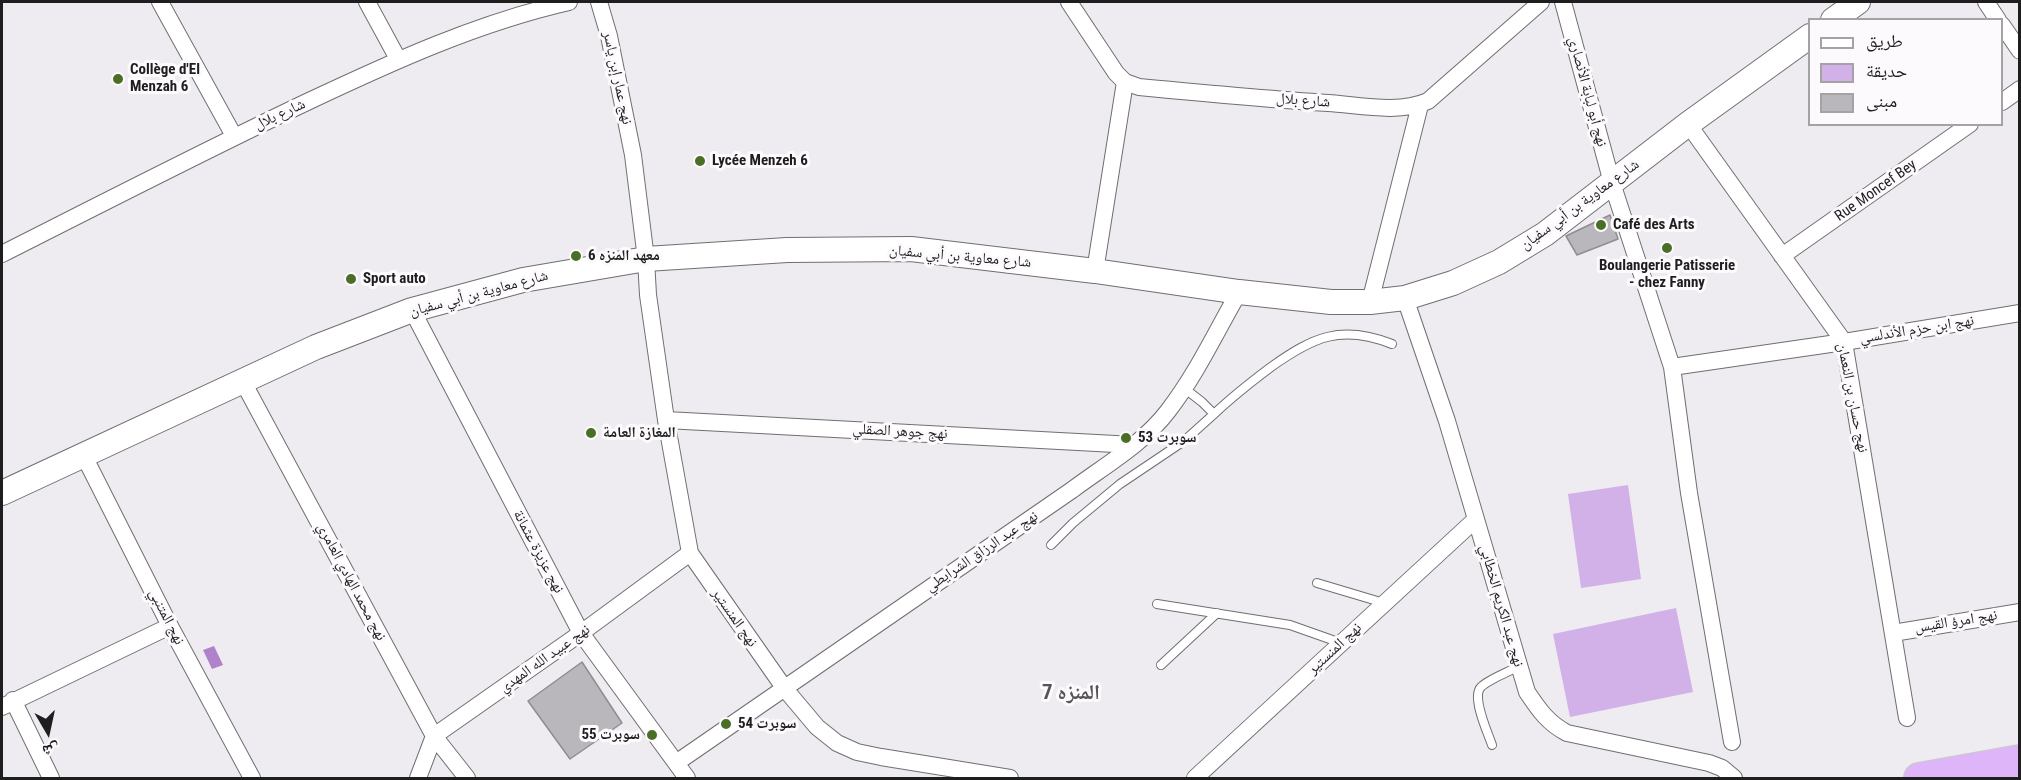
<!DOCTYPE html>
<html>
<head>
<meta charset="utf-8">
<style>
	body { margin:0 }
	#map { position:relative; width:2021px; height:780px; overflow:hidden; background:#eeecf0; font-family:"Roboto Condensed","Noto Naskh Arabic",sans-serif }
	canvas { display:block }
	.frame { position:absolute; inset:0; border:3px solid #1f1e1f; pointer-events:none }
	.legend { position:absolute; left:1808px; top:18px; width:195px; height:108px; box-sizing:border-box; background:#fcfafd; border:2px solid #a4a2a4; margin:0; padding:8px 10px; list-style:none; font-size:18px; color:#1f1e1f }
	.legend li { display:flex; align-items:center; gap:12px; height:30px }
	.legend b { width:30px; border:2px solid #a4a2a4 }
	.north { position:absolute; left:18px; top:702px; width:60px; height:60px; -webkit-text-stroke:4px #fcfafd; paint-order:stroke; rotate:171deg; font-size:16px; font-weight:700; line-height:24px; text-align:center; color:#1f1e1f }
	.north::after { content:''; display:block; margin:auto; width:21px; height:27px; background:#1f1e1f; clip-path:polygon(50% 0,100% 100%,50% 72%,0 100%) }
</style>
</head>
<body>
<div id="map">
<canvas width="2021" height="780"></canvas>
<div class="frame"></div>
<ul class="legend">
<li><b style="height:8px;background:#fff"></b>طريق</li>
<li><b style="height:16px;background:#d2b0e8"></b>حديقة</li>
<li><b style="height:16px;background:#b9b7bb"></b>مبنى</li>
</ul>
<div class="north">ش</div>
</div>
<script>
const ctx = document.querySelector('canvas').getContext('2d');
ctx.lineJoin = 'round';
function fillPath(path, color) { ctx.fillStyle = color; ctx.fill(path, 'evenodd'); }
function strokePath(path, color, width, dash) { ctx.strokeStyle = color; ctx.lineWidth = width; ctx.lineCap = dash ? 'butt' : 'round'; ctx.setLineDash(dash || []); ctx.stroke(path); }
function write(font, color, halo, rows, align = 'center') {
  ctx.font = font + ' "Roboto Condensed","Noto Naskh Arabic",sans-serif'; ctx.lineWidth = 6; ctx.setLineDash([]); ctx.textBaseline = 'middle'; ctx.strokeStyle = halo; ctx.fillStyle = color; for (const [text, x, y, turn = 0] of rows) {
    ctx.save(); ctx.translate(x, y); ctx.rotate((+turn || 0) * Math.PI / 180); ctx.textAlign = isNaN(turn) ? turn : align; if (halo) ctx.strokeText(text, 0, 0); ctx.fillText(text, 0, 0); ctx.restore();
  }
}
fillPath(new Path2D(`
	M1628 485 1641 579 1581 588 1568 494Z
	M1676 608 1693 692 1570 717 1553 634Z`), '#d2b0e8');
fillPath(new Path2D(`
	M214 646 223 665 212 669 203 650Z`), '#af82cb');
const building = new Path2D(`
	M1610 215 1618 239 1577 255 1566 236Z
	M582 662 622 723 570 759 528 701Z`);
fillPath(building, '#b9b7bb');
strokePath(building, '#8e8d90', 1.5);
const lane = new Path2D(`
	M1184 388 1202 402 1214 414C1232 397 1251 382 1271 367 1313 337 1341 324 1392 344
	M1051 545 1073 523 1120 484 1184 441 1214 414
	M1317 583 1384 603
	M1157 604 1290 625 1341 643
	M1161 665 1217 613
	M1492 745C1488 733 1471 697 1481 687 1489 679 1509 672 1519 666`);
const street = new Path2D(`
	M160 2 234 136
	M367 2 398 59
	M599 2 609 36 633 155 646 259 648 295 666 420 690 553 785 689 817 727 837 743 857 752 881 757 1010 778
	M1069 2 1116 73 1125 82 1139 87C1202 93 1265 99 1328 103 1360 105 1398 114 1428 101L1541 2
	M1563 2 1612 183 1672 367 1689 493 1732 742
	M1986 2 1998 20
	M2002 25 2020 51
	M2002 102 2020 89
	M1688 124 1844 342 1907 718
	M2 254C103 203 204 151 307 102 392 62 477 23 569 2
	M1782 256 1970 124
	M1095 271 1125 82
	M1405 298 1447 421 1527 692C1539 710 1548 723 1567 733L1709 763 1722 768 1734 778
	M1370 302 1420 105
	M412 310 581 633 687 778
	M1672 367 1844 342 2020 313
	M242 380 434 736 467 778
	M666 420 1134 445
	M83 454 170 626 252 778
	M1893 633 2020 612
	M13 700 51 778
	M2 707 170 626
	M676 763 1072 490C1104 466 1143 444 1168 411 1196 375 1216 332 1239 292
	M418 778 434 736 581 633 690 553
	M1195 778 1476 519`);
const secondary = new Path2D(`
	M1833 20 1858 2
	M2 493 316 347 412 310 523 280 646 259 787 250 911 249 1095 271 1239 292 1331 302H1370L1405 298 1453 283 1499 262 1545 234 1688 124 1810 36`);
const highway = new Path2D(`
	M1919 778 2020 760`);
strokePath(lane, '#706e71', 10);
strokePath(street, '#706e71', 18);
strokePath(secondary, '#706e71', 26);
strokePath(highway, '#c9c9c9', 32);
strokePath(lane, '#fff', 8);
strokePath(street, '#fff', 16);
strokePath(secondary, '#fff', 24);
strokePath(highway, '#dfb5fa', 30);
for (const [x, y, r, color] of [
	[118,79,6,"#4b6e27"],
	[700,161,6,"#4b6e27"],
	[1601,225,6,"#4b6e27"],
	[1667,248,6,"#4b6e27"],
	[576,256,6,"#4b6e27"],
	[351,279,6,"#4b6e27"],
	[591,433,6,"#4b6e27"],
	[1126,438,6,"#4b6e27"],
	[726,724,6,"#4b6e27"],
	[652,735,6,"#4b6e27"]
]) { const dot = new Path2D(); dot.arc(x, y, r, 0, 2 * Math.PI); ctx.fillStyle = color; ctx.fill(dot); strokePath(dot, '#fcfafd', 2); }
write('bold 15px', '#1f1e1f', '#fcfafd', [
	["Collège d'El",130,70],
	["Menzah 6",130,87],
	["Lycée Menzeh 6",712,161],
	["Café des Arts",1613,225],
	["معهد المنزه 6",588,256],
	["Boulangerie Patisserie",1667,266,"center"],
	["- chez Fanny",1667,283,"center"],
	["Sport auto",363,279],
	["المغازة العامة",603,433],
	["سوبرت 53",1138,438],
	["سوبرت 54",738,724],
	["سوبرت 55",640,735,"right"]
], 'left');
write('15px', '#1f1e1f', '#fcfafd', [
	["نهج عمار إبن ياسر",617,78,78],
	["نهج أبو لبابة الأنصاري",1587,92,75],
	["شارع بلال",1303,101,4],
	["شارع بلال",280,115,-25],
	["Rue Moncef Bey",1876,191,-35],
	["شارع معاوية بن أبي سفيان",1580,205,-36],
	["شارع معاوية بن أبي سفيان",960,257,5],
	["شارع معاوية بن أبي سفيان",479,294,-15],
	["نهج ابن حزم الأندلسي",1917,330,-9],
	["نهج حسان بن النعمان",1852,398,79],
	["نهج جوهر الصقلي",900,432,3],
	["نهج عزيزة عثمانة",538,552,62],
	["نهج عبد الرزاق الشرايطي",982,552,-34],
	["نهج محمد الهادي العامري",351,582,62],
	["نهج عبد الكريم الخطابي",1501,606,74],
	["نهج المتنبي",166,617,63],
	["نهج المنستير",734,618,55],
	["نهج امرؤ القيس",1956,622,-9],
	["نهج المنستير",1335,649,-43],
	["نهج عبيد الله المهدي",545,659,-35]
]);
write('bold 21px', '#565457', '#fcfafd', [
	["المنزه 7",1071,694]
]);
</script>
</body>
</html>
